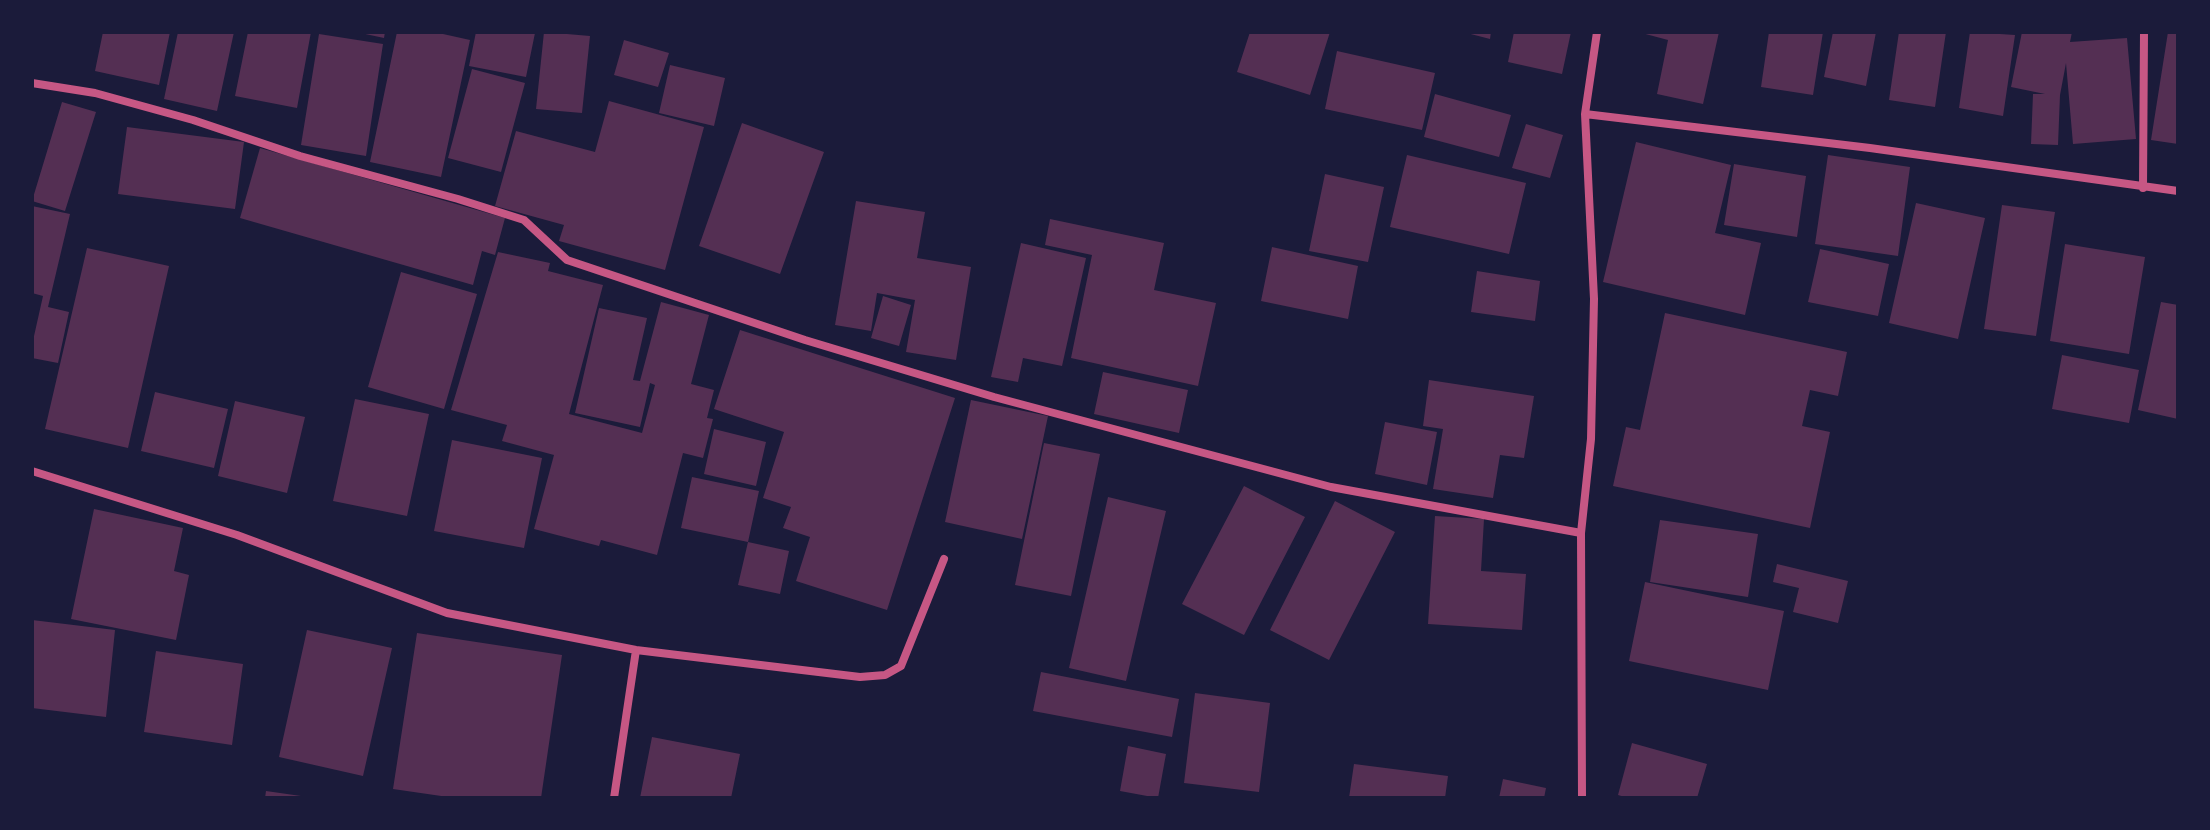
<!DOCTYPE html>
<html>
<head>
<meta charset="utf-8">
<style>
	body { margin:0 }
	#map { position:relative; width:2210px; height:830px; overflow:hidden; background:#1b1b3a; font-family:"Times New Roman",serif }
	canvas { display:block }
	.frame { position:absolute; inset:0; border:34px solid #1b1b3a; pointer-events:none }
</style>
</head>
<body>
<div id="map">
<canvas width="2210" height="830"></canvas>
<div class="frame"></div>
</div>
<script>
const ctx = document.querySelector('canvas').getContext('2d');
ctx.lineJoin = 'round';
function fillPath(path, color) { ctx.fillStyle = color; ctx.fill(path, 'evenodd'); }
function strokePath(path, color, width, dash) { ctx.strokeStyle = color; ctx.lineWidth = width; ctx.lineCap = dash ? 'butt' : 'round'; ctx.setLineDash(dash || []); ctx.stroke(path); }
fillPath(new Path2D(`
	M103 32H170L159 85 95 71Z
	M178 32H234L217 111 164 99Z
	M248 32H311L297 108 235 96Z
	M356 32H385L384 38Z
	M397 32H434L470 40 441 177 370 162Z
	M476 32 535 33 526 77 469 66Z
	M544 32 590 36 582 113 536 109Z
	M1250 32H1330L1310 95 1237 72Z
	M1463 32H1491L1490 39Z
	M1514 32H1571L1562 74 1508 62Z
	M1638 32H1719L1703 104 1657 94 1668 40Z
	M1769 32H1823L1813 95 1761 87Z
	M1833 32H1876L1866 86 1824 77Z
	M1899 32H1946L1935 107 1889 100Z
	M1970 32 2015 35 2003 116 1959 108Z
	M2022 32H2072L2070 42 2127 38 2136 139 2073 144 2066 63 2060 95 2058 145 2031 144 2033 94H2045L2011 87Z
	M2168 32H2178V144L2151 140Z
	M319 34 383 44 366 156 301 145Z
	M624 40 669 53 658 87 614 75Z
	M1337 51 1435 73 1422 130 1325 109Z
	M670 65 725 78 714 126 659 113Z
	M472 69 525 83 501 172 448 158Z
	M1435 94 1511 115 1499 157 1424 137Z
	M609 101 704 127 665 270 559 241 564 225 495 206 516 131 595 152Z
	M62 102 96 112 65 211 32 201Z
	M742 123 824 152 780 274 699 246Z
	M1526 124 1563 135 1550 178 1512 168Z
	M127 127 244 142 235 209 118 194Z
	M1636 142 1731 165 1715 233 1761 243 1745 315 1603 282Z
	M260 148 505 218 495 255 482 251 473 285 240 218Z
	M1407 155 1526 183 1509 254 1390 227Z
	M1828 155 1910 167 1898 256 1815 244Z
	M1734 164 1806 176 1797 237 1724 225Z
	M1325 174 1384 187 1368 262 1309 251Z
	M856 201 925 212 917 258 971 267 956 360 906 352 915 300 877 293 871 331 835 325Z
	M1916 203 1985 218 1958 339 1889 323Z
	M2002 205 2055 212 2036 336 1984 329Z
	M32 206 70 214 48 307 69 312 58 363 32 358V345L43 296 32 293Z
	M1050 219 1164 243 1154 290 1216 303 1198 386 1071 358 1092 255 1045 245Z
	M1021 243 1086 258 1062 366 1023 358 1018 382 991 377Z
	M2065 244 2145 257 2129 354 2050 341Z
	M1272 247 1358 266 1348 319 1261 301Z
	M87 248 169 266 128 448 45 429Z
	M1820 249 1889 264 1878 316 1808 302Z
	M498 252 550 263 548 271 603 285 569 414 642 433 655 385 650 383 640 427 575 413 599 308 647 318 633 380 640 381 661 302 709 315 691 384 714 390 707 418 713 419 703 458 683 453 657 555 601 540 599 546 534 529 554 455 502 441 507 425 451 410Z
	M1477 271 1540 281 1535 321 1471 312Z
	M401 272 477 294 444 409 368 387Z
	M883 296 911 305 899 346 871 338Z
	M2161 302 2178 305V419L2138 410Z
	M1665 313 1847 352 1838 396 1810 390 1802 426 1830 432 1810 528 1613 486 1626 427 1640 430Z
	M740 330 955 398 887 610 796 581 810 537 783 528 791 507 763 498 784 432 714 409Z
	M2062 355 2139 370 2129 423 2052 409Z
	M1103 372 1188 390 1179 433 1094 414Z
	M1429 380 1534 396 1524 458 1500 455 1493 498 1433 489 1443 429 1423 426Z
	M155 392 228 409 214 468 141 451Z
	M355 399 429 414 407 516 333 501Z
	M971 400 1048 416 1022 539 945 522Z
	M235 401 305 417 287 493 218 476Z
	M1385 422 1437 432 1427 485 1375 474Z
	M714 429 766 442 756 486 704 474Z
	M452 440 542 458 524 548 434 531Z
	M1044 443 1100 454 1071 596 1015 585Z
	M692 477 759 491 748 542 681 528Z
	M1244 486 1305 517 1244 635 1182 604Z
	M1108 497 1166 511 1126 681 1069 668Z
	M1335 501 1395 532 1329 660 1270 630Z
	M94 509 183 528 174 571 189 575 176 640 71 619Z
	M1435 516 1484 519 1481 571 1526 574 1522 630 1428 624Z
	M1660 520 1758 534 1748 597 1650 582Z
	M748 542 789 551 780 594 738 585Z
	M1777 564 1848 581 1838 623 1793 612 1799 588 1773 582Z
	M1645 582 1784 611 1768 690 1629 661Z
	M32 620 115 630 106 717 32 708Z
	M307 630 392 648 363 776 279 757Z
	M417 633 562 655 541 798H455L393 789Z
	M156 651 243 664 232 745 144 732Z
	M1041 672 1179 699 1172 737 1033 711Z
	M1195 693 1270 703 1259 792 1184 783Z
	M652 737 740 754 731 798H640Z
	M1632 743 1707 764 1697 798H1628L1618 795Z
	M1128 746 1166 754 1158 798 1120 791Z
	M1354 764 1448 776 1445 798H1349Z
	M1503 779 1546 788 1544 798H1499Z
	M266 791 301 796V798H265Z`), '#542f53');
strokePath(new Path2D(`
	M32 83 95 93 193 120 300 156 458 199 524 220 567 260 805 340 994 397 1331 487 1581 533
	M1585 114 1870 148 2178 191
	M2143 188 2144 32
	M32 471 237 535 447 613 636 650 860 677 885 675 901 666 944 559
	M614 798 636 650
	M1582 798 1581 533 1591 439 1594 299 1585 114 1597 32`), '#c65784', 8);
</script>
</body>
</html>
